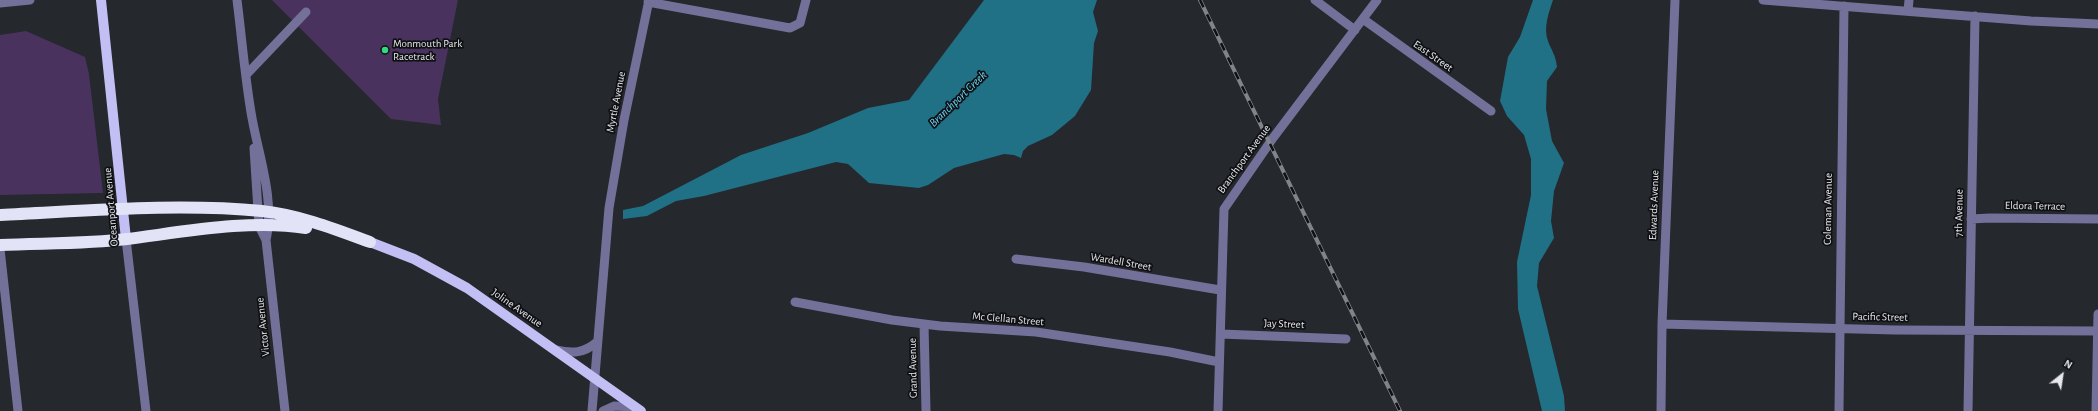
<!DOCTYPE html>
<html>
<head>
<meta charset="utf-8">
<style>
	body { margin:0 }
	#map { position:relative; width:2098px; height:411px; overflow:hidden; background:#25282d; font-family:"Alegreya Sans",sans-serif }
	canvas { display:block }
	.north { position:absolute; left:2042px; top:355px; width:40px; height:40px; -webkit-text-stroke:3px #0f1013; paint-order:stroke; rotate:30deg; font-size:11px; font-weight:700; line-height:16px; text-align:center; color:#e7e8ec }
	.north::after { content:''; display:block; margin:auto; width:14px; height:18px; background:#e7e8ec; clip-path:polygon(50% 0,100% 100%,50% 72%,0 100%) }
</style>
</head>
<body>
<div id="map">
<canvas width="2098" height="411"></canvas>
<div class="north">N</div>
</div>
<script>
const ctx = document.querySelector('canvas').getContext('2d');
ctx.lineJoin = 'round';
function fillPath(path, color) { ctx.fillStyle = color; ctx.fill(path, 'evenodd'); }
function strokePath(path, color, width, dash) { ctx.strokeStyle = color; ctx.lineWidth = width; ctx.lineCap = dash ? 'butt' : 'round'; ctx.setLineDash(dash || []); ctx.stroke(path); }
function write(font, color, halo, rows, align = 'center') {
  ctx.font = font + ' "Alegreya Sans",sans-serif'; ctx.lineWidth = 3.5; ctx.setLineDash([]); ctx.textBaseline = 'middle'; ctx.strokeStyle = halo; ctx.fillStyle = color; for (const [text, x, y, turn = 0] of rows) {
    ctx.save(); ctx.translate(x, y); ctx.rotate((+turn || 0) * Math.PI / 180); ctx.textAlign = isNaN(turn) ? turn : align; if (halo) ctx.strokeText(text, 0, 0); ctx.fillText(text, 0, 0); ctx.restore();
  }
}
fillPath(new Path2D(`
	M272 0H458L438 99 441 125 391 119Z
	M26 31 85 57 89 74 103 193 0 195V35Z`), '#4a325e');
fillPath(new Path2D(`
	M984 0H1097L1093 12 1098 31 1094 43 1091 90 1075 116 1052 135 1028 146 1023 151 1021 158 1014 155 1004 154 954 168 928 185 919 188 869 183 848 164 836 162 704 196 676 201 647 216 623 219V210L643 206 741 155 808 133 868 108 909 100Z
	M1533 0H1553C1549 12 1543 28 1548 41 1552 52 1555 53 1557 67L1547 81 1546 109 1552 141 1564 163 1554 191 1551 221 1554 238 1539 263 1537 286 1564 396 1565 411H1542L1518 309 1517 262 1531 195V159L1524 135 1507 116 1500 101 1508 57 1520 37Z`), '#207086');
strokePath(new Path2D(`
	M237 0C242 39 245 79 252 118 259 157 275 200 266 240L285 411
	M1315 0 1355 30
	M1763 0 2031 21 2098 24
	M648 2 790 28 800 23 806 0
	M0 3 30 0
	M1908 11 1909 0
	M1363 19 1491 111
	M246 75 306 12
	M254 148 259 226 266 240
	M1971 219 1990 218 2098 219
	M126 239 146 411
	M0 249 18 411
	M1016 259 1084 267 1220 290
	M795 302 892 320 940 326 1036 332 1170 352 1219 362
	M924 324 926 411
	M1662 324 1895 330 2098 331
	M1221 334 1346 339
	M556 350C573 354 584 353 597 342
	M592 411 609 208 624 120 649 0
	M603 411 614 406 635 407
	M1218 411 1224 209 1273 138 1377 0
	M1661 411 1662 324 1675 0
	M1839 411 1844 6
	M1968 411 1975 16
	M2096 411 2098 314`), '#73719a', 9);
strokePath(new Path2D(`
	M101 0 126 239
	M370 242 414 259 467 288 641 411`), '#c1bff3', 10);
strokePath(new Path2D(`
	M0 215C87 211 175 203 262 211 299 215 335 229 370 242
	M0 245C42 243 86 244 127 239 183 232 250 219 306 228`), '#e3e3f8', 12);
const rail = new Path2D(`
	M1200 0 1400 411`);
strokePath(rail, '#828489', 4);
strokePath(rail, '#0f1013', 2.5, [8]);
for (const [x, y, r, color] of [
	[385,50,4,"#34d881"]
]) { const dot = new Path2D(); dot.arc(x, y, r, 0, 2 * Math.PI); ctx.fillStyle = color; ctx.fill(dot); strokePath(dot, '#0f1013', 1.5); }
write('11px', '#e7e8ec', '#0f1013', [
	["Monmouth Park",393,44],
	["Racetrack",393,57]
], 'left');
write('11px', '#e7e8ec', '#0f1013', [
	["East Street",1433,56,35],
	["Myrtle Avenue",616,102,-79],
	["Branchport Avenue",1244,159,-54],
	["Edwards Avenue",1654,205,-88],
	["Eldora Terrace",2035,206,1],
	["Oceanport Avenue",111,207,-95],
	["Coleman Avenue",1828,209,-89],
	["7th Avenue",1959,213,-89],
	["Wardell Street",1121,262,10],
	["Joline Avenue",517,308,35],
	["Pacific Street",1880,317,1],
	["Mc Clellan Street",1008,319,5],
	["Jay Street",1284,324,2],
	["Victor Avenue",263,327,-96],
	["Grand Avenue",913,368,-91]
]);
write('italic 12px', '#6ad9fb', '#0f1013', [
	["Branchport Creek",958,99,-44]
]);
</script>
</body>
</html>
